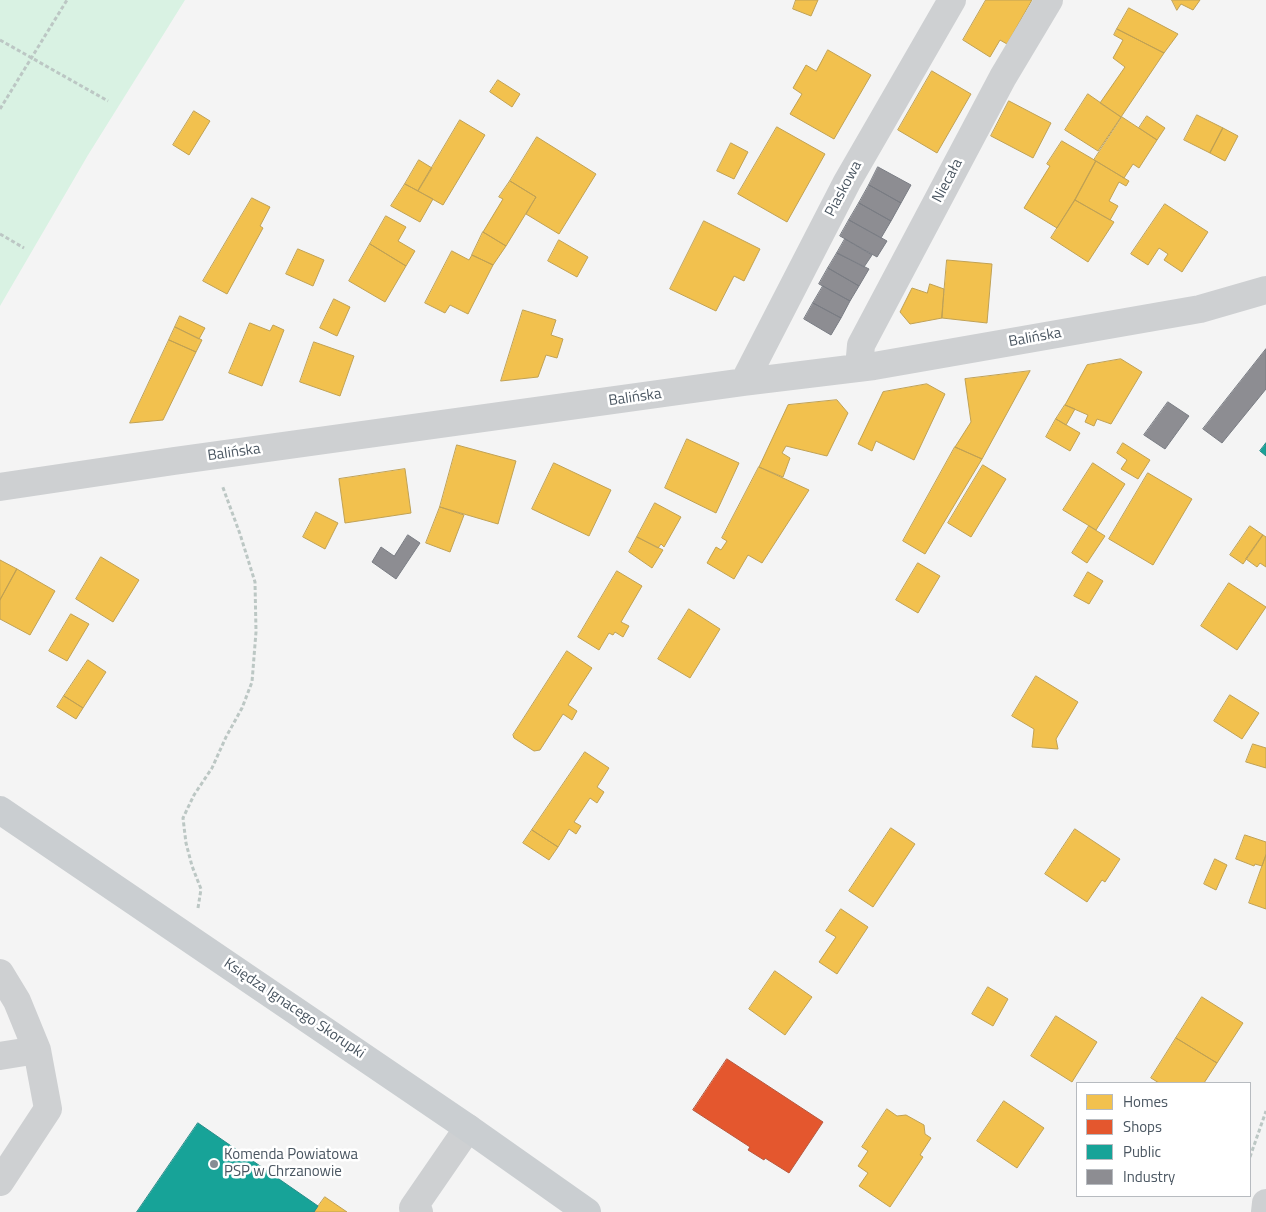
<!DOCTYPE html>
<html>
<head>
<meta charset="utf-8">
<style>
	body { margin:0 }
	#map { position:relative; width:1266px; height:1212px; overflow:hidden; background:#f4f4f4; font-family:"Titillium Web",sans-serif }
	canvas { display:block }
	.legend { position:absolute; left:1076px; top:1082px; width:175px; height:115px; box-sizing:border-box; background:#fff; border:1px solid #b7bbc0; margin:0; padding:6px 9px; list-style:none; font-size:15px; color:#4a5661 }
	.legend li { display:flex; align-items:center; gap:10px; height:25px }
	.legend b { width:25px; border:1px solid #b7bbc0 }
</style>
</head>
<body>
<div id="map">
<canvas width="1266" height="1212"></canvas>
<ul class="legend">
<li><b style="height:14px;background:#f2c14e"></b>Homes</li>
<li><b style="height:14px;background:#e4572e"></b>Shops</li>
<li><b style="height:14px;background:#17a398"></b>Public</li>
<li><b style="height:14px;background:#8d8d92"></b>Industry</li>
</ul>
</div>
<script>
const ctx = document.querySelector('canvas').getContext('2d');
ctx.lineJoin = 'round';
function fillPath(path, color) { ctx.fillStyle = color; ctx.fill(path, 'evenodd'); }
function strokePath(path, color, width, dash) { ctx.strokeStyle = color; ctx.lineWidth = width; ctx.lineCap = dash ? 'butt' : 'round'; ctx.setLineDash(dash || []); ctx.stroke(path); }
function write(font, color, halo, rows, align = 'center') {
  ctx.font = font + ' "Titillium Web",sans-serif'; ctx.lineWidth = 5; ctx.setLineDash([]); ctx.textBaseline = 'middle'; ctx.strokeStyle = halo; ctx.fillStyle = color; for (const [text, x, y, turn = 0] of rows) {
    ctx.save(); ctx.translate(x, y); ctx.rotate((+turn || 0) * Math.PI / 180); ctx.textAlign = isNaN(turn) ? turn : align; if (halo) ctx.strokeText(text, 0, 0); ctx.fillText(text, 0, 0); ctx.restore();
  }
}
fillPath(new Path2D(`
	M0 0H185L88 155 0 306Z`), '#d9f2e3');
const homes = new Path2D(`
	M796 0H818L811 16 793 9Z
	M986 0H1032L1007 44 1000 40 990 57 963 40Z
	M1172 0H1200L1193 10 1181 4 1177 10Z
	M1129 8 1178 34 1164 53 1117 29Z
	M1117 29 1164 53 1121 117 1100 103 1125 67 1113 58 1123 40 1114 35Z
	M828 50 871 75 834 139 790 114 802 94 793 88 806 65 816 71Z
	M932 71 971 94 937 153 898 130Z
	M498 80 520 94 512 107 490 92Z
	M1088 94 1121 117 1098 151 1065 130Z
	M1009 101 1051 123 1033 158 991 136Z
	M194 111 210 121 189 155 173 145Z
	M1197 115 1223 128 1210 153 1184 140Z
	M1147 116 1165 128 1157 140 1139 128Z
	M1122 117 1157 140 1139 168 1133 164 1124 178 1094 160Z
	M460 120 485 135 443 205 418 191Z
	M777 127 825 154 787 222 738 194Z
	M1223 128 1238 136 1225 161 1210 153Z
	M537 137 596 174 559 234 526 214 536 197 510 181Z
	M1062 141 1096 161 1075 200 1057 228 1024 208 1050 166 1047 164Z
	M731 143 748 152 734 179 717 171Z
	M419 160 432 168 418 191 405 184Z
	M1096 161 1129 181 1126 186 1119 182 1109 201 1118 206 1110 220 1075 200Z
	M510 181 536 197 506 246 483 232 503 199 499 197Z
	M405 184 433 199 420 222 391 206Z
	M252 198 270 207 260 226 263 228 227 294 203 281Z
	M1075 200 1114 222 1088 262 1051 238Z
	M1165 204 1208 232 1182 272 1164 260 1168 254 1159 248 1148 265 1131 254Z
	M386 216 406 227 398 241 415 251 406 266 370 244Z
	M704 221 760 249 744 281 734 276 716 311 670 289Z
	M483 232 506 246 493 265 472 255Z
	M559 240 588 257 577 277 548 261Z
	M370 244 406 266 385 302 349 281Z
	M298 249 324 260 313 286 286 274Z
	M452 251 469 260 472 255 493 265 468 314 450 305 445 313 425 303Z
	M947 260 992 264 987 323 942 318Z
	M930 284 944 289 942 318 910 324 900 312 912 288 927 293Z
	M334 299 350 307 337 336 320 328Z
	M523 310 556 320 551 335 563 339 557 358 546 355 538 377 501 381Z
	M180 316 205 328 199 339 175 327Z
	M250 323 270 331 273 325 284 330 262 386 229 373Z
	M175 327 202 340 196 352 169 340Z
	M169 340 196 352 163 420 130 423Z
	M314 342 354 356 340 396 300 382Z
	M1121 359 1142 372 1111 424 1097 419 1094 426 1085 422 1088 415 1065 405 1087 365Z
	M1030 371 982 459 955 447 971 422 965 379Z
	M927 384 945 394 914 460 876 441 872 451 858 444 883 392Z
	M837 400 848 413 827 456 786 446 782 453 790 458 783 477 759 467 788 405Z
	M1065 405 1075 409 1066 425 1056 419Z
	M1056 419 1080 433 1070 451 1046 437Z
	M687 439 739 463 716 513 665 488Z
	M1123 443 1150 460 1138 479 1121 469 1127 460 1117 453Z
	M457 445 516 461 498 524 440 507Z
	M955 447 982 459 925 554 903 541Z
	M554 463 611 490 589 536 532 509Z
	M1093 463 1125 484 1096 530 1063 510Z
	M983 465 1006 479 971 537 948 523Z
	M759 467 809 490 762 563 748 555 734 579 707 563 716 547 721 550 727 541 722 538Z
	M405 469 411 513 345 523 339 479Z
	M1148 473 1192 499 1153 565 1109 539Z
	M655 503 681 517 664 547 661 544 658 548 637 537Z
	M440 507 464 515 450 552 426 543Z
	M316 512 338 523 325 549 303 537Z
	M1089 526 1105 536 1087 563 1072 553Z
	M1250 526 1263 535 1243 564 1230 555Z
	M1263 535 1266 537V567L1260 563 1257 567 1246 559Z
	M637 537 663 550 652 568 629 552Z
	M101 557 139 580 113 622 76 599Z
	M0 560 17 569 0 600Z
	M918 563 940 576 918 613 896 600Z
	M17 569 55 591 30 635 0 619V600Z
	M617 571 642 586 621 622 629 626 623 637 615 632 613 635 609 633 599 650 578 637Z
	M1088 572 1103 581 1089 604 1074 596Z
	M1229 583 1266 607 1237 650 1201 626Z
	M689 609 720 629 690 678 658 659Z
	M71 614 89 624 67 661 49 651Z
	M567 651 592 668 568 705 577 711 572 720 563 714 540 750 534 751 514 738 513 735Z
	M88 660 106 672 83 708 64 696Z
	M1036 676 1078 702 1056 739 1058 749 1032 747 1034 729 1012 716Z
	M1230 695 1259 713 1242 739 1214 721Z
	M64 696 83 708 76 719 57 707Z
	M1253 744 1266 748V768L1246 762Z
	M585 752 609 768 597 787 604 792 597 803 590 798 574 822 581 826 576 834 569 829 558 847 532 830Z
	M891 828 915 844 873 907 849 891Z
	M1075 829 1120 859 1105 882 1102 880 1087 902 1045 874Z
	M532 830 558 847 549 860 523 843Z
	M1245 835 1266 842V855L1262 866 1255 864 1254 866 1236 859Z
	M1266 855V909L1249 903Z
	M1215 859 1227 865 1216 890 1204 884Z
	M841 909 868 927 837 974 819 962 836 937 826 931Z
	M775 971 812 997 785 1035 749 1009Z
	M988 987 1008 999 993 1026 972 1014Z
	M1202 997 1243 1023 1217 1063 1176 1038Z
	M1056 1016 1097 1042 1072 1082 1031 1056Z
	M1176 1038 1217 1063 1204 1083H1159L1151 1078Z
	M1004 1101 1044 1128 1017 1168 977 1141Z
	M887 1109 897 1116 906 1115 924 1125 925 1134 931 1138 920 1155 923 1157 890 1207 859 1186 868 1173 858 1166 868 1151 862 1147Z
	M325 1197 347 1212H314Z`);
fillPath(homes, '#f2c14e');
strokePath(homes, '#c0a154', 1);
const shops = new Path2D(`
	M727 1059 823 1122 789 1173 765 1158 764 1160 748 1150 750 1147 693 1110Z`);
fillPath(shops, '#e4572e');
strokePath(shops, '#b6573d', 1);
const public = new Path2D(`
	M1266 443V456L1260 451Z
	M198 1123 318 1206 314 1212H137Z`);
fillPath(public, '#17a398');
strokePath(public, '#268c88', 1);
const industry = new Path2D(`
	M878 167 911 185 901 203 869 185Z
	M869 185 901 203 891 221 859 203Z
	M859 203 891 221 881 238 849 220Z
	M849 220 887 241 877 257 840 236Z
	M845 239 872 255 864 267 837 253Z
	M837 253 869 269 859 286 828 268Z
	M828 268 859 286 850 301 819 284Z
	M823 286 850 301 841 318 813 303Z
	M813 303 841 318 831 335 804 319Z
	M1266 349V389L1222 443 1203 429Z
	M1168 402 1189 416 1165 449 1144 435Z
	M408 535 420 543 396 579 372 562 381 547 394 556Z`);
fillPath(industry, '#8d8d92');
strokePath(industry, '#797c83', 1);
strokePath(new Path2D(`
	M0 40 108 101
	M0 109 67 0
	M0 234 24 248
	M198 908 201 889 192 866 186 843 183 818 194 795 212 768 226 737 242 708 252 682 256 632 255 582 240 534 222 485
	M1250 1157 1266 1111`), '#bcc7c4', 3, [4, 2.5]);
strokePath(new Path2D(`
	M859 368 861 345 1003 77 1049 0
	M744 382 847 182 952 0
	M0 487 174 461 744 382 874 366 1200 309 1266 290
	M0 973 17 1001 37 1050 48 1109 0 1182
	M0 1056 37 1050
	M419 1212 413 1208 468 1128
	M1265 1212 1266 1203`), '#ced0d2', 28);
strokePath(new Path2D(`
	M0 810 468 1128 587 1212`), '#caced1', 28);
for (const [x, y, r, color] of [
	[214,1164,5,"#868d94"]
]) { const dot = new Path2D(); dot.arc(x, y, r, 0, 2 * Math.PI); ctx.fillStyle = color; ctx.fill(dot); strokePath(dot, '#fff', 2); }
write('15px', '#4a5661', '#fff', [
	["Niecała",948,181,-62],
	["Piaskowa",844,189,-62],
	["Balińska",1035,338,-10],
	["Balińska",635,398,-8],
	["Balińska",234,453,-8],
	["Księdza Ignacego Skorupki",294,1009,34]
]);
write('15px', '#4a5661', '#fff', [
	["Komenda Powiatowa",224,1155],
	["PSP w Chrzanowie",224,1172]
], 'left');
</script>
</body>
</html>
